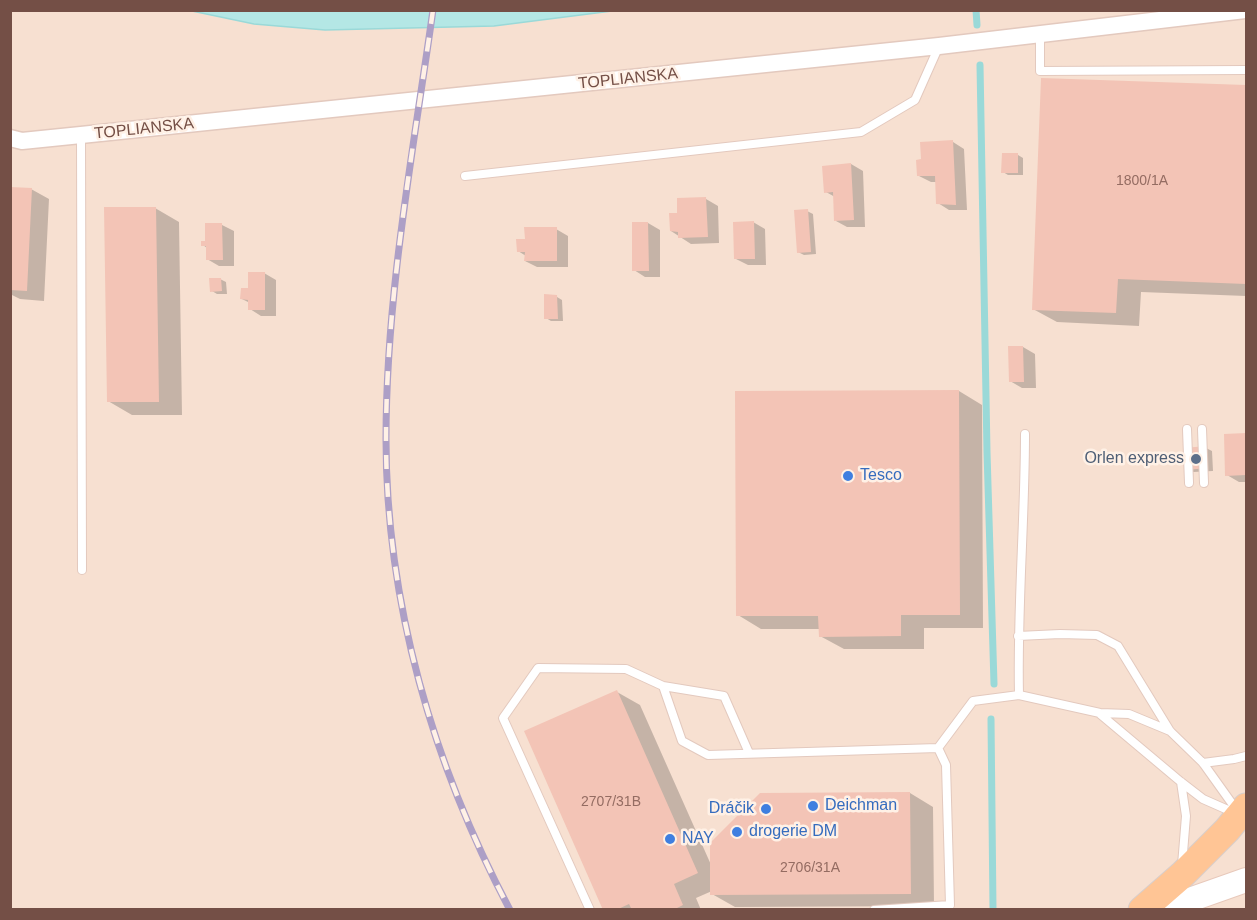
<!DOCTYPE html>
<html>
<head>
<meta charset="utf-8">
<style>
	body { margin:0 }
	#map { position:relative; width:1257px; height:920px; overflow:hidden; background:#fdede0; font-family:Arial,sans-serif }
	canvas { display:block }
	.frame { position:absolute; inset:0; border:12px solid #744f46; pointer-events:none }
</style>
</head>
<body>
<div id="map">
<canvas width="1257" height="920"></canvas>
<div class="frame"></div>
</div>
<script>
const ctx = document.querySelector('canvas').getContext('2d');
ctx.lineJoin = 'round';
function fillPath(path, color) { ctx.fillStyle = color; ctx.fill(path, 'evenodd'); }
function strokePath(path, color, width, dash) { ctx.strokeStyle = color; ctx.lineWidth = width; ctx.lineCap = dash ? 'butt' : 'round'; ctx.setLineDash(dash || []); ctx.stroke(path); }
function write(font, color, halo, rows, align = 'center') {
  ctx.font = font + ' Arial,sans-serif'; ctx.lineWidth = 5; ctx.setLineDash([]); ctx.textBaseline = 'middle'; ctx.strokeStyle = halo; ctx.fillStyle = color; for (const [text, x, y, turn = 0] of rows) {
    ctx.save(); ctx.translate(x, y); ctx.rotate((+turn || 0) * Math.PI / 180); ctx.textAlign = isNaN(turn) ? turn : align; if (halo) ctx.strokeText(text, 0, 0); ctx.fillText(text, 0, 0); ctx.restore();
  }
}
fillPath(new Path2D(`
	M11 11H1246V909H11Z`), '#f7e0d1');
const water = new Path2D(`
	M192 11H612L494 26 325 30 254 24Z`);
fillPath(water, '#b4e7e5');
strokePath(water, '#9ad9d8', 1.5);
fillPath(new Path2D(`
	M1042 79 1246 86V296L1141 292 1139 326 1057 322 1033 309Z
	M953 142 964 149 967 210H949L938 203 937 182H931L919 176 923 161Z
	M1018 155 1023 158V175H1008L1003 172Z
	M851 164 863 171 865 227H847L836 221 835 197 826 192 824 167Z
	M10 188 31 189 49 199 44 301 20 299 10 294Z
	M706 199 718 206 719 243 691 244 671 231 679 215Z
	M155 208 179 222 182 415H132L108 401Z
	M807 211 813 214 816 254 804 255 798 252Z
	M753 222 765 229 766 265H748L736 259Z
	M648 223 660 230V277H645L634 270Z
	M222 225 234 231V266H219L207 259V248L203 245Z
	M556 229 568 236V267H537L525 261 526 256 518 251 526 241Z
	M264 273 276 280V316H261L250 309V303L242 299Z
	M220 279 226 282 227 294H217L212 291Z
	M557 297 562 300 563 321H551L546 318Z
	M1023 347 1035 354 1036 388H1022L1010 381Z
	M959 391 982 405 983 628H924V649H844L820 636V629H761L738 615Z
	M1226 435H1246V482H1239L1227 475Z
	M1206 448 1212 451 1213 471 1193 472 1186 449Z
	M617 692 640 705 712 867 910 793 933 807 934 906 735 907 712 894V891L696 898 701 910H604Z`), '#0003');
strokePath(new Path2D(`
	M976 10 977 25
	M980 65 987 452 994 684
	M991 719 993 910`), '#9ad9d8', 7);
fillPath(new Path2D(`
	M1041 78 1246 85V284L1118 279 1116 313 1032 310Z
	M953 140 956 205 936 204 935 176H917L916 160 921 159 920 142Z
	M1002 153H1018V173H1001Z
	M851 163 854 220 834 221 833 192 824 193 822 166Z
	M10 187 32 188 27 291 10 290Z
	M706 197 708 237 678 238V232L670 231 669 213H677V198Z
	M104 207H156L159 402H107Z
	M808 209 811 252 797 253 794 210Z
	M754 221 755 259H734L733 222Z
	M632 222H648L649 271H632Z
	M205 223H222L223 260H206V246H201V241H205Z
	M524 227H557V261H524L525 252H517L516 239H525Z
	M248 272H265V310H248V300L240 299 241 288H248Z
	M209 278H221L222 291 210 292Z
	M544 294 557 295 558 319H544Z
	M1008 346H1023L1024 382H1009Z
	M959 390 960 615H901V636L819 637 818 616H736L735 391Z
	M1246 433V475L1225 476 1224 434Z
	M1206 446 1208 468 1186 470 1184 448Z
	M617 690 698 873 674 884 683 905 673 910H632L629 904 616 910H603L524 731Z
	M910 792 911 894 710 895V843L760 793Z`), '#f3c4b6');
const lane = new Path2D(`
	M1040 34V71L1246 70
	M81 135 82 570
	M465 176 861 132 915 100 939 46
	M1187 429 1189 483
	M1202 429 1204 483
	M1018 636 1060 634 1097 635 1118 646 1170 731 1203 763 1238 812
	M1019 695C1017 608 1025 521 1025 434
	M1100 714 1181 782 1203 799 1237 814
	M749 753 724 696 663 686 682 741 708 755 938 748 973 701 1019 695 1100 713 1129 714 1170 731
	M1203 763 1234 759 1246 756
	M1181 782 1186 816 1182 865
	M590 910 503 718 538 668 626 669 663 686
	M874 910 950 905 946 765 938 748`);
const street = new Path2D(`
	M10 138 22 141 81 135 939 46 1245 10`);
const secondary = new Path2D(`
	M1161 910 1246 880`);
const primary = new Path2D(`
	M1142 910 1182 875 1227 830 1246 807`);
strokePath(lane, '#e3c9be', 10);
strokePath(street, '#e3c9be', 19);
strokePath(secondary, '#e8c9bb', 26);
strokePath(primary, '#d8cecb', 29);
strokePath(lane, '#fff', 8);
strokePath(street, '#fff', 16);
strokePath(secondary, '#fff', 24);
strokePath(primary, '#ffc595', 27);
const rail = new Path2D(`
	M433 10C413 152 386 295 386 439 386 603 433 765 510 910`);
strokePath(rail, '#ad9fc6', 7);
strokePath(rail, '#fff1e6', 4.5, [14]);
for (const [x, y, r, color] of [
	[1196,459,6,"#5c6f8a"],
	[848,476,6,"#3f7fe0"],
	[813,806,6,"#3f7fe0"],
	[766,809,6,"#3f7fe0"],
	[737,832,6,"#3f7fe0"],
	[670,839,6,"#3f7fe0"]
]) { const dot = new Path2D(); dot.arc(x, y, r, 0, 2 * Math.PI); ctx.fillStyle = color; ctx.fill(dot); strokePath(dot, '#fff1e6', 2); }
write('14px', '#946c62', null, [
	["1800/1A",1142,181],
	["2707/31B",611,802],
	["2706/31A",810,868]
]);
write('16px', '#744f46', '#fff1e6', [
	["TOPLIANSKA",628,79,-6],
	["TOPLIANSKA",144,129,-6]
]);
write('16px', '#4e5e75', '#fff1e6', [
	["Orlen express",1184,459]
], 'right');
write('16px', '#366cbe', '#fff1e6', [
	["Tesco",860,476],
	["Deichman",825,806],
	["Dráčik",754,809,"right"],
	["drogerie DM",749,832],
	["NAY",682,839]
], 'left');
</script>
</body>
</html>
